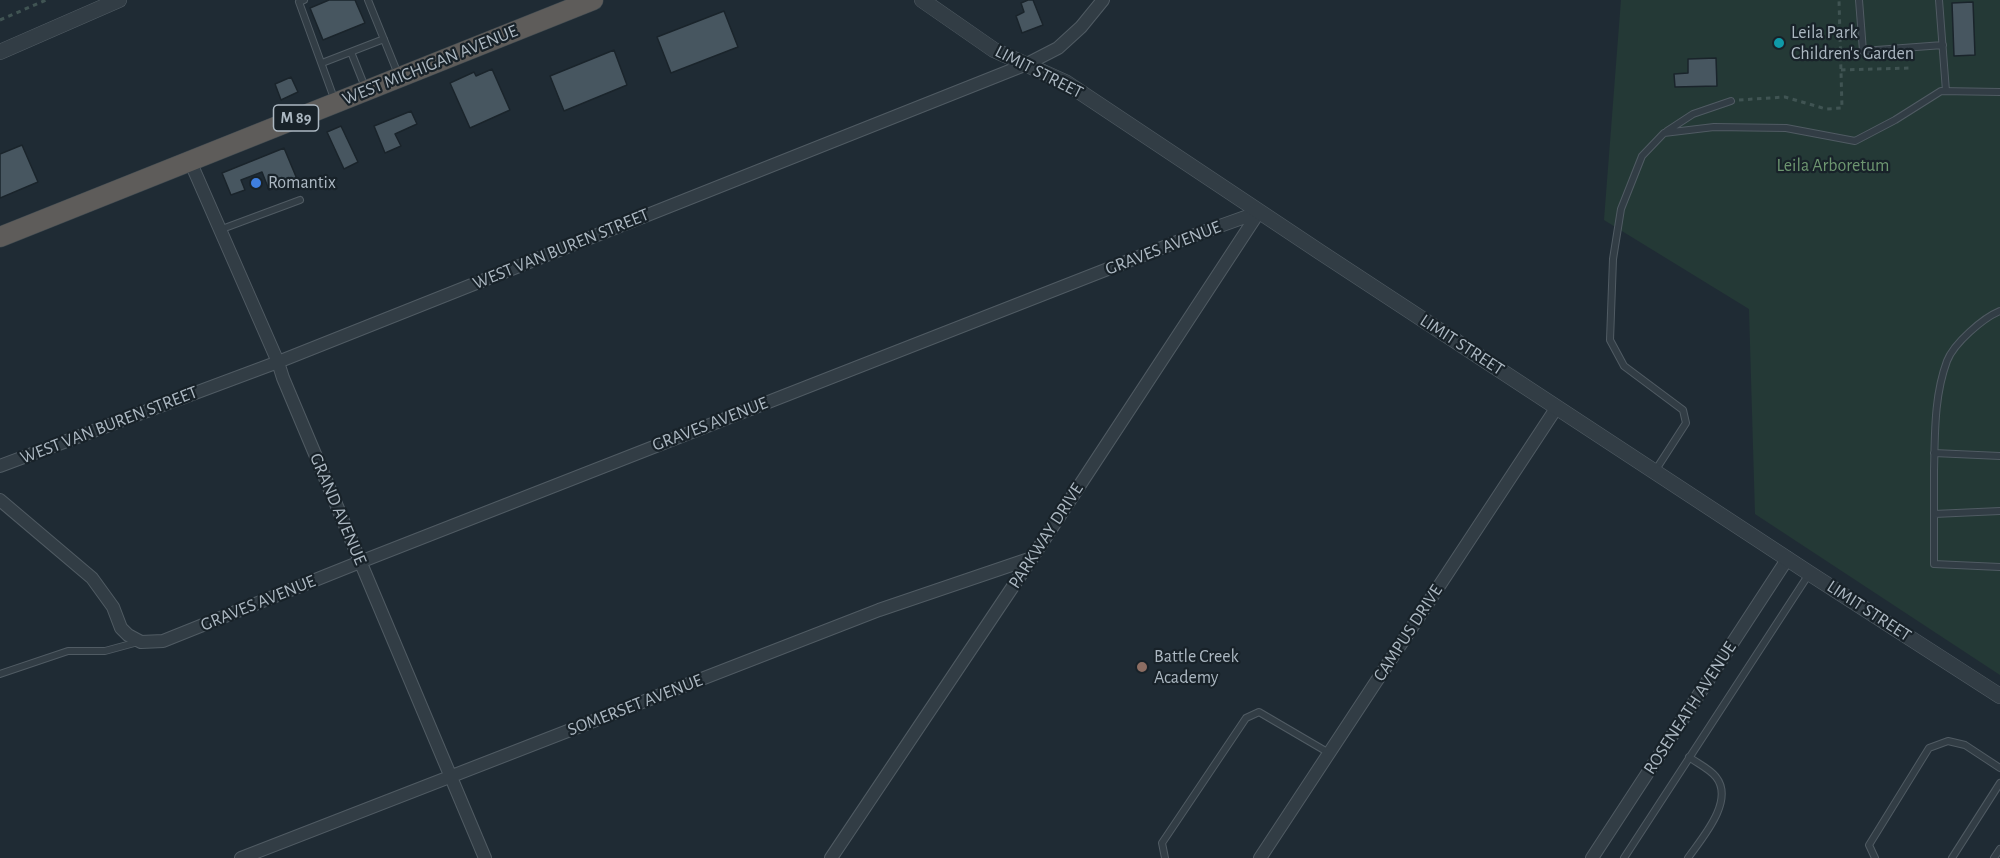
<!DOCTYPE html>
<html>
<head>
<meta charset="utf-8">
<style>
	body { margin:0 }
	canvas { display:block; background:#1f2b34 }
</style>
</head>
<body>
<canvas width="2000" height="858"></canvas>
<script>
const ctx = document.querySelector('canvas').getContext('2d');
ctx.lineJoin = 'round';
function fillPath(path, color) { ctx.fillStyle = color; ctx.fill(path, 'evenodd'); }
function strokePath(path, color, width, dash) { ctx.strokeStyle = color; ctx.lineWidth = width; ctx.lineCap = dash ? 'butt' : 'round'; ctx.setLineDash(dash || []); ctx.stroke(path); }
function write(font, color, halo, rows, align = 'center') {
  ctx.font = font + ' "Alegreya Sans",sans-serif'; ctx.lineWidth = 4.5; ctx.setLineDash([]); ctx.textBaseline = 'middle'; ctx.strokeStyle = halo; ctx.fillStyle = color; for (const [text, x, y, turn = 0] of rows) {
    ctx.save(); ctx.translate(x, y); ctx.rotate((+turn || 0) * Math.PI / 180); ctx.textAlign = isNaN(turn) ? turn : align; if (halo) ctx.strokeText(text, 0, 0); ctx.fillText(text, 0, 0); ctx.restore();
  }
}
fillPath(new Path2D(`
	M1621 0H2000V675L1755 514 1749 309 1604 220Z`), '#243936');
const building = new Path2D(`
	M329 0H355L365 23 323 40 310 8Z
	M1028 0H1033L1043 25 1022 33 1016 16 1024 12 1021 3Z
	M1973 2 1975 55 1954 56 1952 3Z
	M724 11 738 47 671 73 657 37Z
	M614 50 627 85 564 111 550 76Z
	M1716 58 1717 86 1675 87 1674 74 1688 73V59Z
	M492 69 510 110 470 128 450 83 474 72 476 76Z
	M291 77 298 92 281 100 275 84Z
	M411 111 417 124 395 134 401 146 385 153 374 126Z
	M341 126 358 162 344 169 327 132Z
	M22 145 38 182 0 198V154Z
	M284 148 297 179 269 190 262 172 241 180 245 190 231 195 222 173Z`);
fillPath(building, '#475660');
strokePath(building, '#1a242b', 1.5);
const service = new Path2D(`
	M304 0 299 2 335 101
	M368 0 398 74
	M1859 0 1863 51 1943 45
	M1939 0 1946 91
	M351 52 365 87
	M322 63 384 39
	M1667 131 1693 114 1731 101
	M222 229 300 200
	M2000 311C1983 318 1954 343 1947 361 1934 396 1935 434 1934 471 1934 502 1934 533 1934 564L2000 567
	M1934 453 2000 456
	M1655 471 1686 423 1683 410 1624 366 1610 340 1613 259 1621 209 1642 156 1664 133 1714 127 1786 128 1855 141 1895 120 1941 91 2000 92
	M1934 514 2000 511
	M0 674 68 651H105L138 642
	M1165 858 1162 843 1246 718 1259 712 1329 753
	M1624 858 1809 574
	M1688 858C1702 838 1735 801 1716 777 1710 769 1697 763 1689 757
	M1875 858 1869 845 1929 748 1948 741 1965 745 2000 768
	M1952 858 2000 783
	M1994 858 2000 849`);
const minor = new Path2D(`
	M190 161 278 362 283 378 485 858
	M0 466 278 362 1027 64 1058 48 1081 27 1103 0
	M0 500 92 578 113 607 121 628 128 635 141 642 163 641 360 562 1192 236 1259 212
	M241 858 879 610 1032 558
	M831 858 1032 558 1259 212
	M1260 858 1557 407
	M1592 858 1788 558`);
const tertiary = new Path2D(`
	M922 0 994 50 1065 82 1320 252 1809 573 2000 696
	M0 52 119 0`);
const trunk = new Path2D(`
	M0 237 593 0`);
strokePath(service, '#505b63', 8);
strokePath(minor, '#505b63', 14);
strokePath(tertiary, '#505b63', 16);
strokePath(trunk, '#3d484f', 21);
strokePath(new Path2D(`
	M0 20 46 0
	M1841 70 1910 68
	M1739 100 1785 97 1826 109 1842 108 1839 0`), '#405453', 3, [4.5, 4.5]);
strokePath(service, '#323d45', 6);
strokePath(minor, '#323d45', 12);
strokePath(tertiary, '#323d45', 15);
strokePath(trunk, '#5e5c5a', 20);
for (const [x, y, r, color] of [
	[1779,43,6,"#0f9aa8"],
	[256,183,6,"#3f7fe0"],
	[1142,667,6,"#8d6e63"]
]) { const dot = new Path2D(); dot.arc(x, y, r, 0, 2 * Math.PI); ctx.fillStyle = color; ctx.fill(dot); strokePath(dot, '#182229', 2); }
for (const [x, y, w] of [
	[296,118,45]
]) { const box = new Path2D(); box.roundRect(x - w / 2, y - 13, w, 26, 4.5); ctx.fillStyle = '#182229'; ctx.fill(box); strokePath(box, '#acb8c2', 1.5); }
write('bold 16px', '#acb8c2', null, [
	["M 89",296,118]
]);
write('18px', '#acb8c2', '#182229', [
	["Leila Park",1791,33],
	["Children's Garden",1791,54],
	["Romantix",268,183],
	["Battle Creek",1154,657],
	["Academy",1154,678]
], 'left');
write('18px', '#acb8c2', '#182229', [
	["WEST MICHIGAN AVENUE",430,65,-22],
	["LIMIT STREET",1039,72,27],
	["GRAVES AVENUE",1163,248,-21],
	["WEST VAN BUREN STREET",561,249,-22],
	["LIMIT STREET",1462,345,33],
	["GRAVES AVENUE",710,424,-21],
	["WEST VAN BUREN STREET",109,425,-21],
	["GRAND AVENUE",338,509,67],
	["PARKWAY DRIVE",1046,536,-57],
	["GRAVES AVENUE",258,603,-22],
	["LIMIT STREET",1869,611,33],
	["CAMPUS DRIVE",1408,633,-57],
	["SOMERSET AVENUE",635,705,-21],
	["ROSENEATH AVENUE",1690,708,-57]
]);
write('18px', '#6d9670', '#182229', [
	["Leila Arboretum",1833,166]
]);
</script>
</body>
</html>
